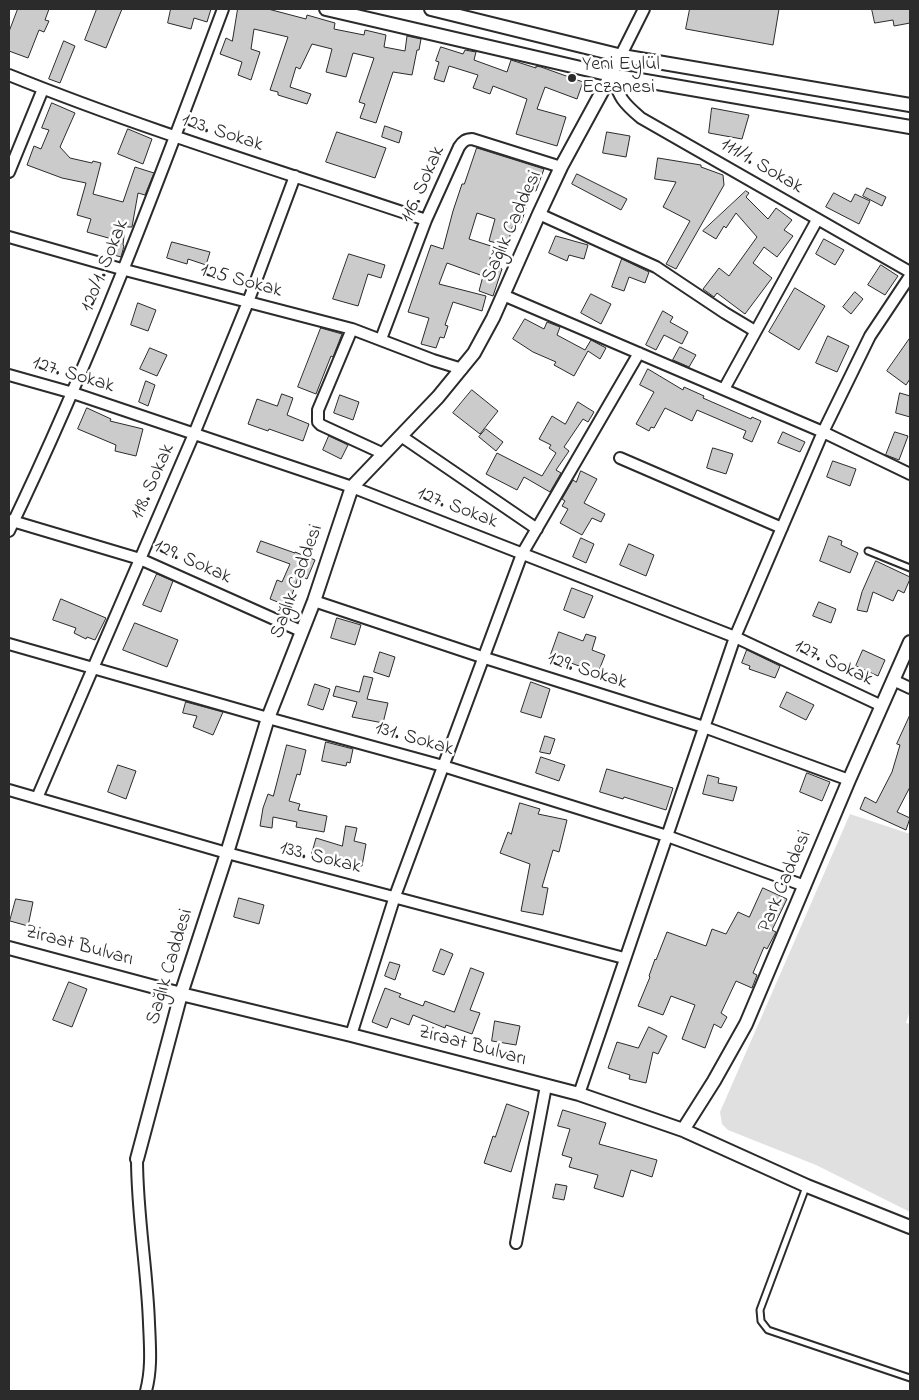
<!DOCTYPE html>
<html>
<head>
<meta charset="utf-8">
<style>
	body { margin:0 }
	#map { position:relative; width:919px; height:1400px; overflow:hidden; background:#fff; font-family:"Indie Flower",sans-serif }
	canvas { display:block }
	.frame { position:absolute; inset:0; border:10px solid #2b2b2b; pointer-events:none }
</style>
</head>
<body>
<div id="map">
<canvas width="919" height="1400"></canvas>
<div class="frame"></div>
</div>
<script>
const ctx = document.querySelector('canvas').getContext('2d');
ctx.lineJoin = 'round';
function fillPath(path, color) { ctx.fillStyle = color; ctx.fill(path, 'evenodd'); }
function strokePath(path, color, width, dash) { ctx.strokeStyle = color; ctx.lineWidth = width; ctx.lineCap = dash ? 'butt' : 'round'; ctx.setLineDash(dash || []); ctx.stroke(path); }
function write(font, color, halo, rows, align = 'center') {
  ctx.font = font + ' "Indie Flower",sans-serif'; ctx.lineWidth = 5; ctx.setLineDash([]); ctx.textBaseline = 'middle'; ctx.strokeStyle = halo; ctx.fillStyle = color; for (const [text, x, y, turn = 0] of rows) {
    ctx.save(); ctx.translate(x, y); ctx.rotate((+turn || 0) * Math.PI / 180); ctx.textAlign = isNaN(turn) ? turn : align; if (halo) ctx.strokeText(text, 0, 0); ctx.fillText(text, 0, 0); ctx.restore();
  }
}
fillPath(new Path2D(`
	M850 814 910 834V1010L906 1023 910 1024V1212L816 1165 728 1130 722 1124 720 1112Z`), '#e0e0e0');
const building = new Path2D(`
	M18 9H49L45 20 49 21 44 32 39 30 28 58 9 51V32Z
	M97 9H122L106 48 85 40Z
	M171 9H211L207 22 194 18 191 29 168 23Z
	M238 9H268L306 19 307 15 335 23 334 29 364 35 365 30 386 35 384 47 405 51 407 36 421 39 419 50H417L412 75 393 72 376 123 360 118 365 104 359 102 374 58 353 53 346 77 326 72 332 49 312 44 300 69 296 67 290 87 311 94 307 104 278 95V92L270 90 288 37 254 29 251 49 260 52 251 80 238 75 242 62 220 54 226 38 232 41Z
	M690 9H779L773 45 686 29Z
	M872 9H910V23L894 26 893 20 875 23Z
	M64 41 75 46 60 83 49 79Z
	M441 47 463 54 465 50 476 52 474 60 507 72 511 60 536 68V66L541 67 583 82 577 99 545 87 537 109 566 117 557 146 516 134 527 99 493 86 490 94 473 88 478 75 449 66 444 82 434 79 439 62 436 61Z
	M52 103 75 113 60 147 70 158 92 163 93 161 101 163 93 194 123 202 135 167 154 173 145 195 138 193 132 227H125L123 245 124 246 121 257 107 253 112 239 87 232 91 219 77 215 86 183 62 178 27 165 34 146 41 149 49 130 42 128Z
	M712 108 749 115 742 139 709 133Z
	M385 126 402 132 399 143 382 137Z
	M128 129 152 139 143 164 118 154Z
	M337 132 386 148 375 178 326 162Z
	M607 132 630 136 626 157 603 153Z
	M477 148 544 169 536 191 532 190 521 223 514 221 507 246 489 241 495 219 477 213 469 239 494 247 488 264 502 269 493 296 479 291 483 276 447 263 439 284 486 296 482 311 453 302 445 325 448 326 444 338 440 337 436 348 421 344 429 318 408 312 431 245 443 249 453 211 462 184H464Z
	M658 158 701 165V167L723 175 724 185 676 269 666 264 690 221 663 207 676 182 655 179Z
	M577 174 627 199 621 210 572 184Z
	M867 188 886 197 882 206 863 196Z
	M746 191 749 193 746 197 768 219 776 208 792 220 784 230 793 236 777 257 764 247 753 263 772 278 745 314 717 293 714 297 703 289 719 268 729 276 757 237 736 213 726 228 724 226 716 239 703 231Z
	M834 193 851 202 855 194 870 201 859 224 826 207Z
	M556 236 588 245 584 259 569 255 567 261 549 253Z
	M824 239 844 250 835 265 816 254Z
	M172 242 210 252 206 265 188 259 187 264 167 258Z
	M349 254 385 265 381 278 368 274 358 306 333 299Z
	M622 259 649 272 645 283 629 277 624 291 612 287Z
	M881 265 898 276 885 295 868 285Z
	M795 288 825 306 799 350 769 332Z
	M855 292 863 299 851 314 843 307Z
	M591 294 611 304 601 324 581 313Z
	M138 303 156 310 148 331 131 325Z
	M663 311 673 317 670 322 688 332 682 344 664 335 656 350 646 345Z
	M525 319 544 329 547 322 560 327 557 335 585 350 591 340 606 348 600 359 588 351 574 376 554 365 556 362 533 352 513 339Z
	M321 328 342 334 333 357 331 356 316 394 298 387Z
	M828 336 849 346 837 372 816 363Z
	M910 338V379L906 385 887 371Z
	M680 347 696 355 689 367 673 360Z
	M150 348 167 355 157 376 140 369Z
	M648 369 683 390 684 387 704 396 703 398 751 419 752 417 761 421 752 442 743 438 746 431 697 410 692 421 665 408 654 428 651 427 649 431 636 424 654 392 640 385Z
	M146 381 155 385 148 406 139 402Z
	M472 390 498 411 480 434 453 413Z
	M900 393 910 396V417L896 413Z
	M282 394 293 398 287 415 309 424 303 441 269 429 268 431 248 424 257 399 277 406Z
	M340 395 359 402 353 420 334 413Z
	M578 402 594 412 588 422 583 419 564 447 569 451 556 470 561 473 550 492 524 477 517 490 486 474 497 453 542 476 556 453 549 448 551 445 539 439 552 416 565 424Z
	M87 408 111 419 110 421 143 429 136 456 115 451 116 445 78 429Z
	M486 429 503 442 496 451 479 437Z
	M783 432 805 442 800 452 778 443Z
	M895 432 908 436 899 460 886 455Z
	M329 436 348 445 341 459 323 450Z
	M713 448 733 454 726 474 707 468Z
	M833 461 856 469 850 486 827 477Z
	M581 471 597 479 584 503 605 514 601 522 592 518 582 535 560 523 568 509 562 506 565 501 562 499 573 480 576 482Z
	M829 536 842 541 841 545 858 553 850 573 820 561Z
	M581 538 594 544 586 563 573 557Z
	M261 541 295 553V552L315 560 307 579 299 575 288 606 270 599 277 580 282 582 290 564 257 552Z
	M629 544 654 555 646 576 620 565Z
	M876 561 910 577V579L904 593 898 590 893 601 873 592 867 612 857 610 862 592Z
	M157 574 173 581 161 612 143 605Z
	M572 588 593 596 584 618 564 610Z
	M61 599 106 618 95 640 87 637 86 639 74 633 76 628 53 620Z
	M819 602 836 609 831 623 813 616Z
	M337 618 361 625 355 645 331 638Z
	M135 623 178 640 167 667 123 650Z
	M559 632 583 641 586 634 596 637 592 650 605 655 598 673 571 663 569 667 549 660Z
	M747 650 780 666 775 678 749 669 750 666 742 663Z
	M863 650 885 660 878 676 856 666Z
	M380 652 395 657 389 677 374 672Z
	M364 676 373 678 367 699 388 703 383 723 352 717 357 702 333 696 336 686 359 692Z
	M531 682 550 689 541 718 521 712Z
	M315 684 330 689 323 710 308 705Z
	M787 692 814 705 806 720 780 707Z
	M186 702 223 712 213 735 193 727 197 716 183 713Z
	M910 715V787L897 812 910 818 906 830 860 809 865 797 876 803 892 772 900 745 897 744Z
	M545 736 555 739 550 754 540 752Z
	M326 742 353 749 350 763 347 762 346 766 322 761Z
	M287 745 306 750 300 775 297 774 289 801 300 804 298 810 327 816 324 832 296 827 297 822 273 817 272 828 260 826 263 808 268 794 273 796Z
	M541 757 565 765 559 781 536 773Z
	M118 765 136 771 126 799 108 792Z
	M607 769 673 788 666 810 624 797 623 799 600 792Z
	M807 773 830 782 822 801 800 792Z
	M708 775 719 778 718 783 737 787 733 801 703 794Z
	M520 803 540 809 538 814 567 820 559 852 553 850 542 887 548 888 543 915 521 911 530 864 500 853 508 832 511 834Z
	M346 826 357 828 354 841 366 844 362 866 330 861 311 856 316 838 342 846Z
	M763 888 787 899 772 930 776 932 767 949 764 947 753 973 757 975 752 988 736 981 721 1013 727 1017 721 1028 714 1024 705 1048 682 1039 695 1005 671 996 663 1015 638 1006 650 977 649 976 655 959 656 960 667 932 706 946 712 929 726 934 738 912 749 917Z
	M239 898 264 905 259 924 234 917Z
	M16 899 33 902 28 926 10 921Z
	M441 949 453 954 444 975 433 971Z
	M390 962 400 965 395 980 385 976Z
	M471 968 484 973 470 1010 480 1013 472 1034 446 1025 445 1028 413 1015 409 1025 391 1018 387 1028 372 1022 385 988 401 994 399 997 423 1006 425 1001 454 1012Z
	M69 982 87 989 72 1027 53 1020Z
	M495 1021 520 1026 516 1045 492 1041Z
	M649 1027 667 1036 658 1054 653 1052 646 1083 629 1079 630 1075 608 1068 617 1042 638 1048Z
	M507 1104 529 1112 511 1172 484 1163 493 1136 495 1137Z
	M563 1110 606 1123 599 1144 657 1160 652 1177 631 1170 623 1197 594 1188 598 1175 569 1167 572 1158 562 1155 570 1129 558 1126Z
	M556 1184 567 1186 564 1200 553 1198Z`);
fillPath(building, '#cbcbcb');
strokePath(building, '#2b2b2b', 1);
const service = new Path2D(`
	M868 551 910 568
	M806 1187 760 1310 761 1321 768 1330 910 1378`);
const minor = new Path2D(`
	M644 9 611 75C620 98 622 102 641 118L910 272
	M9 75C145 130 287 173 426 220
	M9 172 43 89
	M539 214 656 267 725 313 755 331
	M9 237 125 270 352 329 433 360 462 369
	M503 295 823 432 910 474
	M352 329 318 410V422L321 425 384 454
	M381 339 426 220 459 147C463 141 466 139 472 139L561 167
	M9 375 73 393 352 487 735 637 882 706
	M724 389 817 220
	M401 436 537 529
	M620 458 782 528
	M9 520 140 559 301 631
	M9 531C91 361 157 186 223 9
	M314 601 485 658 704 727 849 780
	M9 644 268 718 443 766 667 836 805 886
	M893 680 910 688
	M9 790 227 853 624 958
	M37 798 194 434 248 302 295 176
	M351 1035 395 896 522 554 639 353
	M579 1094 735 637 823 432 870 336 910 276
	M137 1159C137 1214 147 1268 149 1323 150 1347 152 1368 146 1391
	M516 1243 546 1086`);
const tertiary = new Path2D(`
	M326 9 611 75 910 127
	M431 9 622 56 910 105
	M9 948 181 994 351 1035 579 1094 683 1130 807 1186 910 1227
	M683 1130 714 1081 746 1024 849 780 910 642
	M137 1159 181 994 227 853 268 718 314 601 352 487 438 397 474 353 493 318 539 214 561 167 611 75`);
strokePath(service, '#2b2b2b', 9);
strokePath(minor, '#2b2b2b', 14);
strokePath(tertiary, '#2b2b2b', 16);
strokePath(service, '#fff', 5);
strokePath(minor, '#fff', 10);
strokePath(tertiary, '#fff', 12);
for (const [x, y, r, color] of [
	[572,78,5,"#2b2b2b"]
]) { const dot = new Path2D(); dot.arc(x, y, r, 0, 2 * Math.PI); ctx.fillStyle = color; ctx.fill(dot); strokePath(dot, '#fff', 2); }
write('20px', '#2b2b2b', '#fff', [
	["Yeni Eylül",582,66],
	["Eczanesi",582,89]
], 'left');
write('20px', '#2b2b2b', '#fff', [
	["123. Sokak",222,134,18],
	["111/1. Sokak",761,167,30],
	["116. Sokak",424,185,-66],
	["Sağlık Caddesi",513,227,-66],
	["120/1. Sokak",106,266,-68],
	["125 Sokak",241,282,15],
	["127. Sokak",73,376,17],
	["118. Sokak",154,482,-66],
	["127. Sokak",457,509,21],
	["129. Sokak",192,563,24],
	["Sağlık Caddesi",298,582,-70],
	["127. Sokak",833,664,25],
	["129. Sokak",587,672,18],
	["131. Sokak",414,740,16],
	["133. Sokak",320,859,14],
	["Park Caddesi",786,882,-67],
	["Ziraat Bulvarı",79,947,15],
	["Sağlık Caddesi",171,967,-73],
	["Ziraat Bulvarı",472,1047,15]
]);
</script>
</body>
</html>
